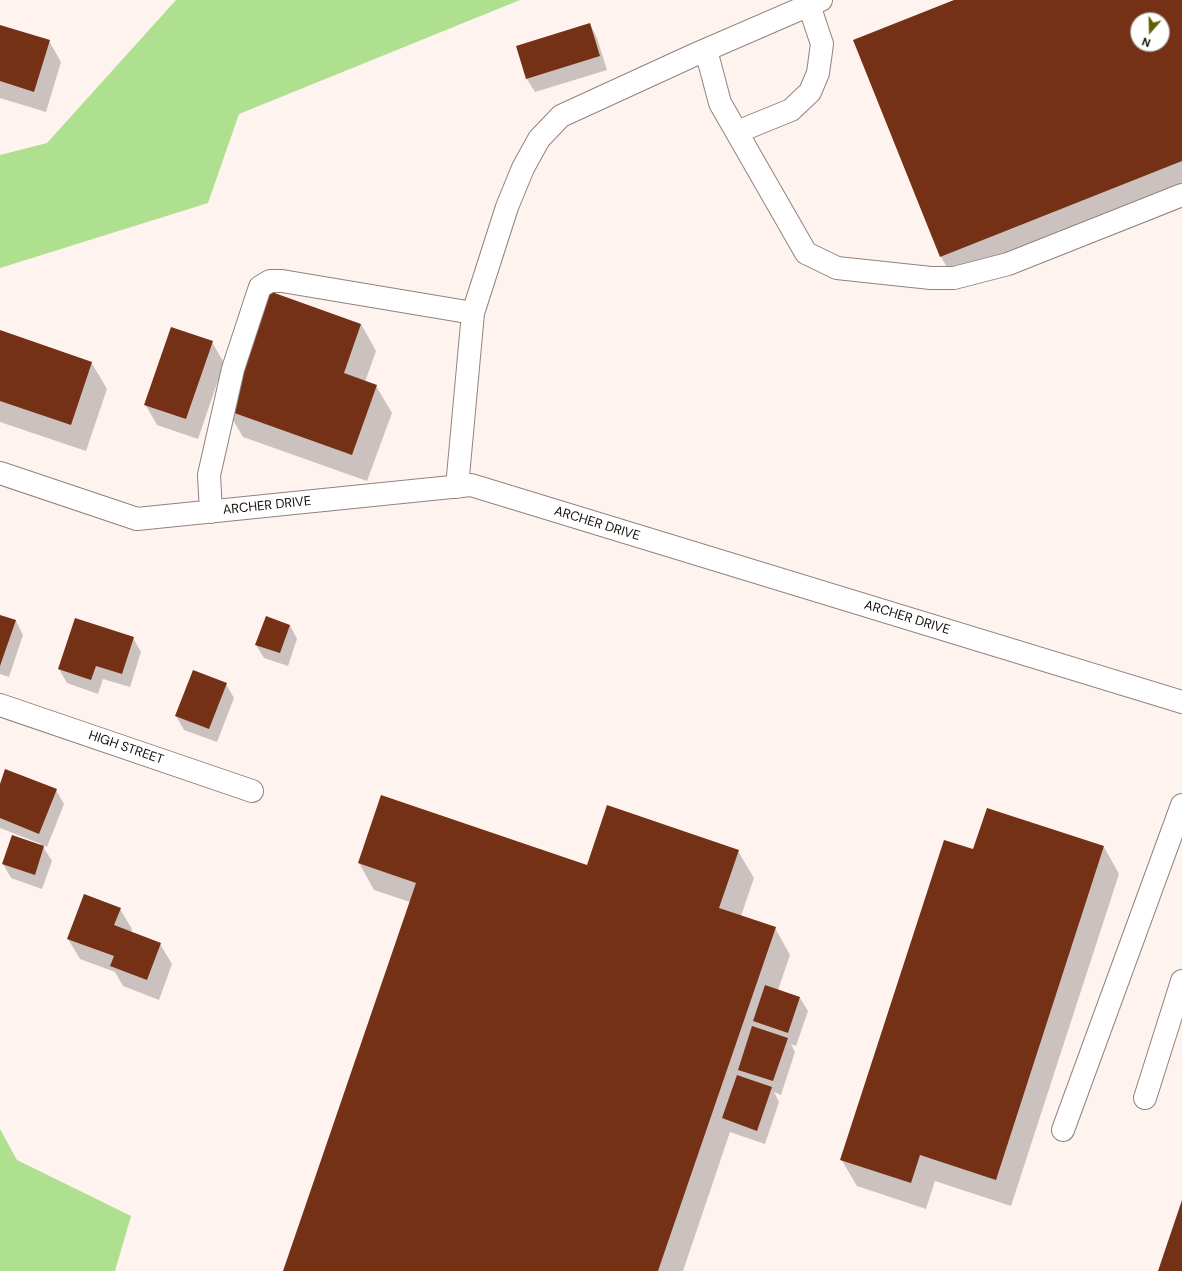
<!DOCTYPE html>
<html>
<head>
<meta charset="utf-8">
<style>
	body { margin:0 }
	#map { position:relative; width:1182px; height:1271px; overflow:hidden; background:#fef3ef; font-family:"DM Sans",sans-serif }
	canvas { display:block }
	.north { position:absolute; left:1130px; top:12px; width:40px; height:40px; box-sizing:border-box; background:#fff; border:1px solid #a19f9e; border-radius:50%; rotate:200deg; font-size:11px; font-weight:700; line-height:16px; text-align:center; color:#150f0d }
	.north::after { content:''; display:block; margin:auto; width:14px; height:18px; background:#5d6200; clip-path:polygon(50% 0,100% 100%,50% 72%,0 100%) }
</style>
</head>
<body>
<div id="map">
<canvas width="1182" height="1271"></canvas>
<div class="north">N</div>
</div>
<script>
const ctx = document.querySelector('canvas').getContext('2d');
ctx.lineJoin = 'round';
function fillPath(path, color) { ctx.fillStyle = color; ctx.fill(path, 'evenodd'); }
function strokePath(path, color, width, dash) { ctx.strokeStyle = color; ctx.lineWidth = width; ctx.lineCap = dash ? 'butt' : 'round'; ctx.setLineDash(dash || []); ctx.stroke(path); }
function write(font, color, halo, rows, align = 'center') {
  ctx.font = font + ' "DM Sans",sans-serif'; ctx.lineWidth = 4; ctx.setLineDash([]); ctx.textBaseline = 'middle'; ctx.strokeStyle = halo; ctx.fillStyle = color; for (const [text, x, y, turn = 0] of rows) {
    ctx.save(); ctx.translate(x, y); ctx.rotate((+turn || 0) * Math.PI / 180); ctx.textAlign = isNaN(turn) ? turn : align; if (halo) ctx.strokeText(text, 0, 0); ctx.fillText(text, 0, 0); ctx.restore();
  }
}
fillPath(new Path2D(`
	M176 0H520L239 114 208 203 0 268V155L47 143Z
	M0 1129 17 1160 131 1216 115 1271H0Z`), '#afe090');
fillPath(new Path2D(`
	M957 0H1182V194L957 284 941 257 854 41ZM1138 20H1162V44H1138Z
	M590 24 597 38 607 70 535 92 527 79Z
	M0 26 49 41 61 62 46 112 0 98Z
	M361 324 376 351 365 382 376 386 392 413 367 481 243 437 227 410Z
	M0 331 91 362 107 389 86 451 0 422Z
	M212 342 224 363 198 439 157 425 145 404Z
	M0 616 16 621 23 635 9 677 0 674Z
	M290 625 297 639 288 666 264 658 256 645Z
	M133 638 141 652 130 687 103 679 98 694 67 683 59 669Z
	M226 684 234 698 217 742 184 730 176 716Z
	M0 786 56 790 64 804 47 847 42 845 52 861 42 889 11 878 3 864 41 846V844L0 828Z
	M1104 847 1119 874 1011 1206 935 1181 926 1209 857 1186 841 1159Z
	M738 851 754 878 741 916 775 928 790 955 778 990 800 998 808 1011 796 1046 791 1044 795 1052 781 1095 774 1092 779 1102 765 1144 730 1132 683 1271H284L410 902 374 890 359 863 587 866Z
	M120 909 132 929 131 933 160 944 172 964 159 1000 123 986 115 972 80 959 68 939Z`), '#0003');
fillPath(new Path2D(`
	M954 0H1182V161L940 257 853 40ZM1138 20H1162V44H1138Z
	M590 23 600 56 526 79 516 46Z
	M0 25 50 40 34 92 0 81Z
	M269 291 361 324 344 373 377 385 352 455 226 410Z
	M171 327 213 341 186 419 144 405Z
	M0 330 92 362 71 425 0 401Z
	M0 615 16 620 0 666Z
	M266 616 290 625 280 653 255 645Z
	M75 618 134 637 122 674 96 666 91 680 58 669Z
	M193 670 227 683 209 729 175 716Z
	M5 769 57 789 39 834 0 818V784Z
	M381 795 587 865 607 805 739 850 719 908 776 927 658 1271H283L416 883 358 863Z
	M987 808 1104 846 996 1180 920 1155 911 1183 840 1160 944 840 973 849Z
	M12 835 44 846 35 875 2 864Z
	M84 894 121 908 114 925 161 943 147 980 110 966 114 956 67 939Z
	M765 985 800 997 788 1033 753 1021Z
	M752 1026 788 1038 773 1081 738 1070Z
	M737 1075 772 1087 757 1131 722 1118Z
	M1182 1200V1271H1158Z`), '#743116');
const minor = new Path2D(`
	M706 50 720 103 806 253 837 268 931 278H954L1008 264 1182 195
	M737 132 791 110 810 92 818 73 822 44 809 5
	M473 313 507 207 523 168 539 139 561 116 694 55 821 0
	M0 473 137 519 471 485 1182 702
	M211 512 209 475 233 369 260 287 270 281H282L473 313 457 487
	M0 705 252 791
	M1145 1098 1182 981
	M1063 1130 1182 805`);
strokePath(minor, '#93827c', 24);
strokePath(minor, '#fff', 22);
write('13px', '#150f0d', '#fff', [
	["ARCHER DRIVE",267,506,-6],
	["ARCHER DRIVE",597,524,17],
	["ARCHER DRIVE",907,618,17],
	["HIGH STREET",126,748,19]
]);
</script>
</body>
</html>
